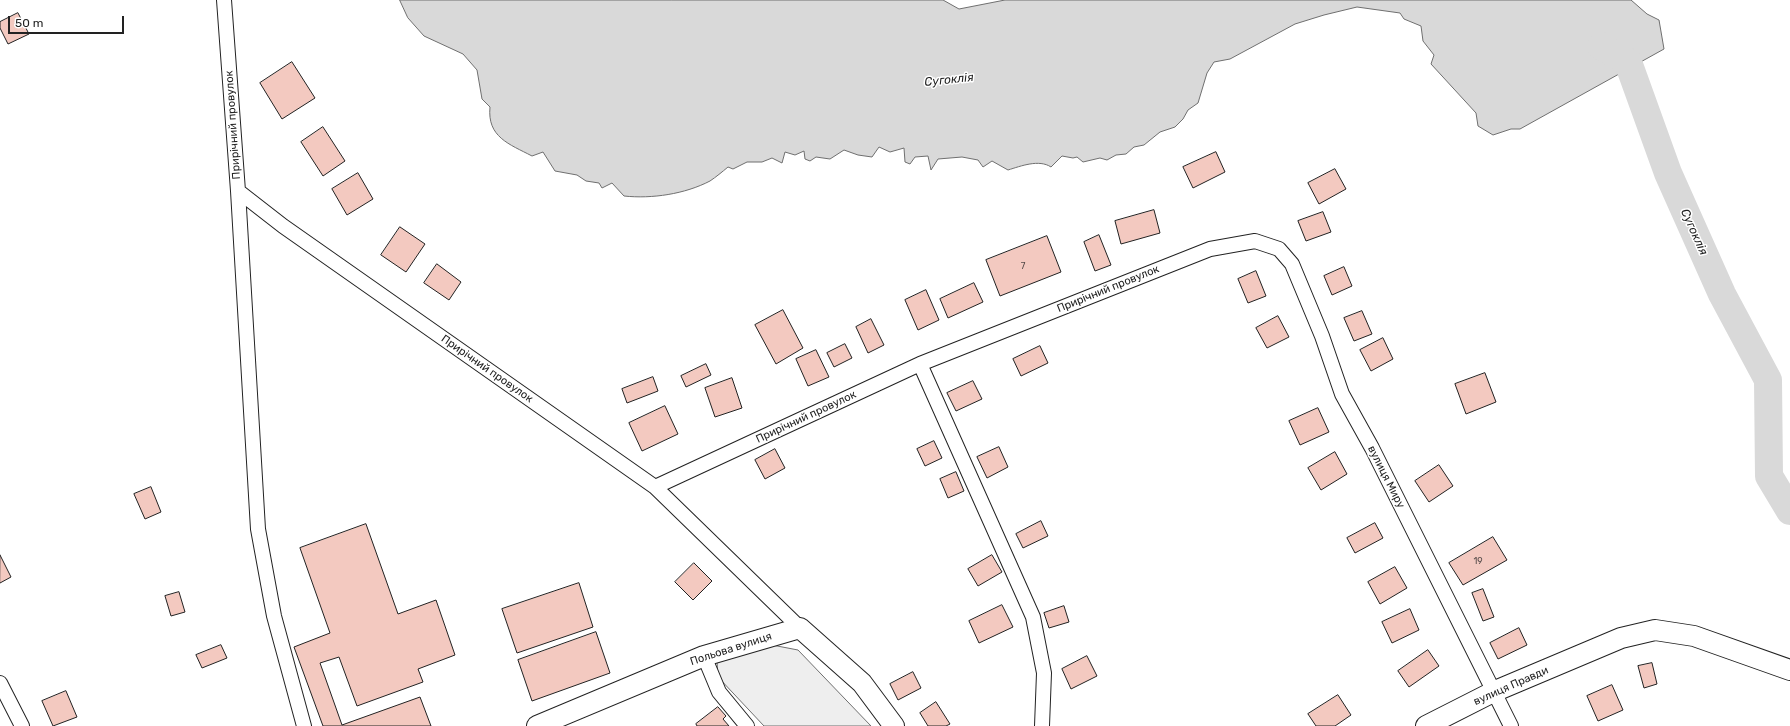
<!DOCTYPE html>
<html>
<head>
<meta charset="utf-8">
<style>
	body { margin:0 }
	#map { position:relative; width:1790px; height:726px; overflow:hidden; background:#fff; font-family:Rubik,sans-serif }
	canvas { display:block }
	.scale { position:absolute; left:8px; top:16px; width:116px; height:18px; box-sizing:border-box; border:2px solid #222; border-top:0; padding-left:5px; font-size:12px; line-height:14px; white-space:nowrap; color:#222; -webkit-text-stroke:3px #fff; paint-order:stroke }
</style>
</head>
<body>
<div id="map">
<canvas width="1790" height="726"></canvas>
<div class="scale">50 m</div>
</div>
<script>
const ctx = document.querySelector('canvas').getContext('2d');
ctx.lineJoin = 'round';
function fillPath(path, color) { ctx.fillStyle = color; ctx.fill(path, 'evenodd'); }
function strokePath(path, color, width, dash) { ctx.strokeStyle = color; ctx.lineWidth = width; ctx.lineCap = dash ? 'butt' : 'round'; ctx.setLineDash(dash || []); ctx.stroke(path); }
function write(font, color, halo, rows, align = 'center') {
  ctx.font = font + ' Rubik,sans-serif'; ctx.lineWidth = 3; ctx.setLineDash([]); ctx.textBaseline = 'middle'; ctx.strokeStyle = halo; ctx.fillStyle = color; for (const [text, x, y, turn = 0] of rows) {
    ctx.save(); ctx.translate(x, y); ctx.rotate((+turn || 0) * Math.PI / 180); ctx.textAlign = isNaN(turn) ? turn : align; if (halo) ctx.strokeText(text, 0, 0); ctx.fillText(text, 0, 0); ctx.restore();
  }
}
const green = new Path2D(`
	M772 645 798 650 871 726H764L718 677 717 661Z`);
fillPath(green, '#eee');
strokePath(green, '#6f6f6f', 1);
const water = new Path2D(`
	M400 0H943L959 9 1005 0H1631L1647 14 1659 20 1664 49 1520 129H1511L1493 135 1478 126 1476 113 1431 64 1434 55 1423 41 1421 26 1404 19 1400 13 1357 7 1324 15 1295 24 1230 59 1214 62 1207 73 1198 103 1188 110 1183 119 1175 127 1160 132 1144 145 1134 147 1126 154 1116 155 1107 160 1100 158 1083 162 1077 157 1073 158 1062 156 1051 167C1039 159 1021 166 1008 170L992 161 983 167 978 160 962 157 938 159 931 170 928 156 915 157 910 164 905 162 904 148 890 152 879 147 872 157 858 155 844 150 830 159 816 157 810 161 805 159 804 151 795 155 785 152 782 163 772 158 762 162H747L733 169 728 167C722 172 716 177 710 181 685 194 652 199 624 196L612 183 602 188 599 183 586 181 577 175 555 171 543 152 532 156C509 144 487 137 490 107L482 99 477 70 463 54 424 36 408 18Z`);
fillPath(water, '#d9d9d9');
strokePath(water, '#6f6f6f', 1);
strokePath(new Path2D(`
	M1601 46 1628 62 1668 173 1722 294 1768 380 1769 476 1790 511`), '#d9d9d9', 28);
const building = new Path2D(`
	M18 13 29 34 8 44 0 28V22Z
	M292 62 315 98 282 119 260 83Z
	M323 127 345 161 323 176 301 142Z
	M1216 152 1225 172 1193 188 1183 167Z
	M1335 169 1346 189 1319 204 1308 183Z
	M358 173 373 199 347 215 332 189Z
	M1154 210 1160 233 1121 244 1115 221Z
	M1323 212 1331 232 1306 241 1298 221Z
	M400 227 425 244 406 272 381 255Z
	M1099 235 1111 265 1095 271 1084 242Z
	M1047 236 1061 272 1000 296 986 260Z
	M437 264 461 282 449 300 424 283Z
	M1344 267 1352 286 1332 295 1324 276Z
	M1256 271 1266 296 1248 303 1238 279Z
	M974 283 983 302 948 318 940 299Z
	M926 290 939 320 918 330 905 300Z
	M783 310 803 348 776 364 755 325Z
	M1362 311 1372 334 1354 341 1344 318Z
	M1278 316 1289 337 1267 348 1256 328Z
	M871 319 884 345 868 353 856 327Z
	M1383 338 1393 359 1371 371 1360 350Z
	M845 344 852 358 834 367 827 353Z
	M1040 346 1048 363 1021 376 1013 359Z
	M816 350 829 377 808 386 796 359Z
	M706 364 711 375 686 387 681 376Z
	M1485 373 1496 402 1466 414 1455 384Z
	M653 377 658 391 627 403 622 389Z
	M732 378 742 408 715 417 705 388Z
	M973 381 982 399 956 411 947 393Z
	M665 406 678 434 642 451 629 423Z
	M1318 408 1329 432 1300 445 1289 421Z
	M934 441 942 458 925 466 917 449Z
	M999 447 1008 467 987 478 977 457Z
	M775 449 785 468 765 479 755 460Z
	M1335 452 1347 474 1321 490 1308 468Z
	M1439 465 1453 486 1429 502 1415 481Z
	M956 472 964 491 948 498 940 479Z
	M151 487 161 512 145 519 134 494Z
	M1041 521 1048 536 1023 548 1016 534Z
	M1375 523 1383 538 1355 553 1347 538Z
	M366 524 398 614 436 600 455 655 418 669 423 682 357 706 339 657 320 663 342 725 420 697 431 726H323L294 647 330 633 300 548Z
	M1493 537 1507 560 1463 585 1449 563Z
	M0 555 11 577 0 583Z
	M992 555 1002 572 978 586 968 569Z
	M694 563 712 581 693 600 675 582Z
	M1395 567 1407 588 1380 604 1368 582Z
	M579 583 593 627 517 653 502 609Z
	M1483 589 1494 617 1483 621 1472 593Z
	M179 592 185 612 171 616 165 596Z
	M1002 605 1013 627 979 643 969 621Z
	M1064 606 1069 622 1049 628 1044 613Z
	M1410 609 1419 630 1392 643 1382 622Z
	M1519 628 1527 645 1498 659 1490 643Z
	M596 632 610 673 532 701 518 660Z
	M221 645 227 658 202 668 196 655Z
	M1428 650 1439 666 1409 687 1398 671Z
	M1087 656 1097 676 1071 689 1062 669Z
	M1652 663 1657 684 1644 688 1638 666Z
	M913 672 921 688 898 700 890 684Z
	M1612 685 1623 710 1598 721 1587 696Z
	M66 691 77 717 53 726 42 701Z
	M1338 695 1351 715 1335 726H1316L1308 714Z
	M936 702 950 724 946 726H928L920 713Z
	M718 707 726 716 723 719 729 726H697L696 724Z`);
fillPath(building, '#f3c9c0');
strokePath(building, '#222', 1);
const street = new Path2D(`
	M224 0 238 191 258 529 274 616 304 726
	M238 191 283 226 655 487 920 364 1033 617 1044 673 1042 726
	M920 364 1210 249 1255 241 1279 249 1292 264 1322 336 1342 394 1372 448 1511 726
	M655 487 800 628
	M704 656 719 692 747 726
	M0 683 22 726`);
const secondary = new Path2D(`
	M537 726 704 656 800 628 862 683 894 726
	M1426 726 1493 692 1621 638 1655 630 1694 636 1790 670`);
strokePath(street, '#222', 16);
strokePath(secondary, '#222', 22);
strokePath(street, '#fff', 14);
strokePath(secondary, '#fff', 20);
write('9px', '#564c4a', null, [
	["7",1023,266],
	["19",1478,561]
]);
write('11px', '#222', '#fff', [
	["Прирічний провулок",233,125,-94],
	["Прирічний провулок",1108,289,-22],
	["Прирічний провулок",487,369,35],
	["Прирічний провулок",806,417,-25],
	["вулиця Миру",1386,477,63],
	["Польова вулиця",731,649,-18],
	["вулиця Правди",1511,686,-24]
]);
write('italic 12px', '#222', '#fff', [
	["Сугоклія",949,80,-6],
	["Сугоклія",1694,232,66]
]);
</script>
</body>
</html>
